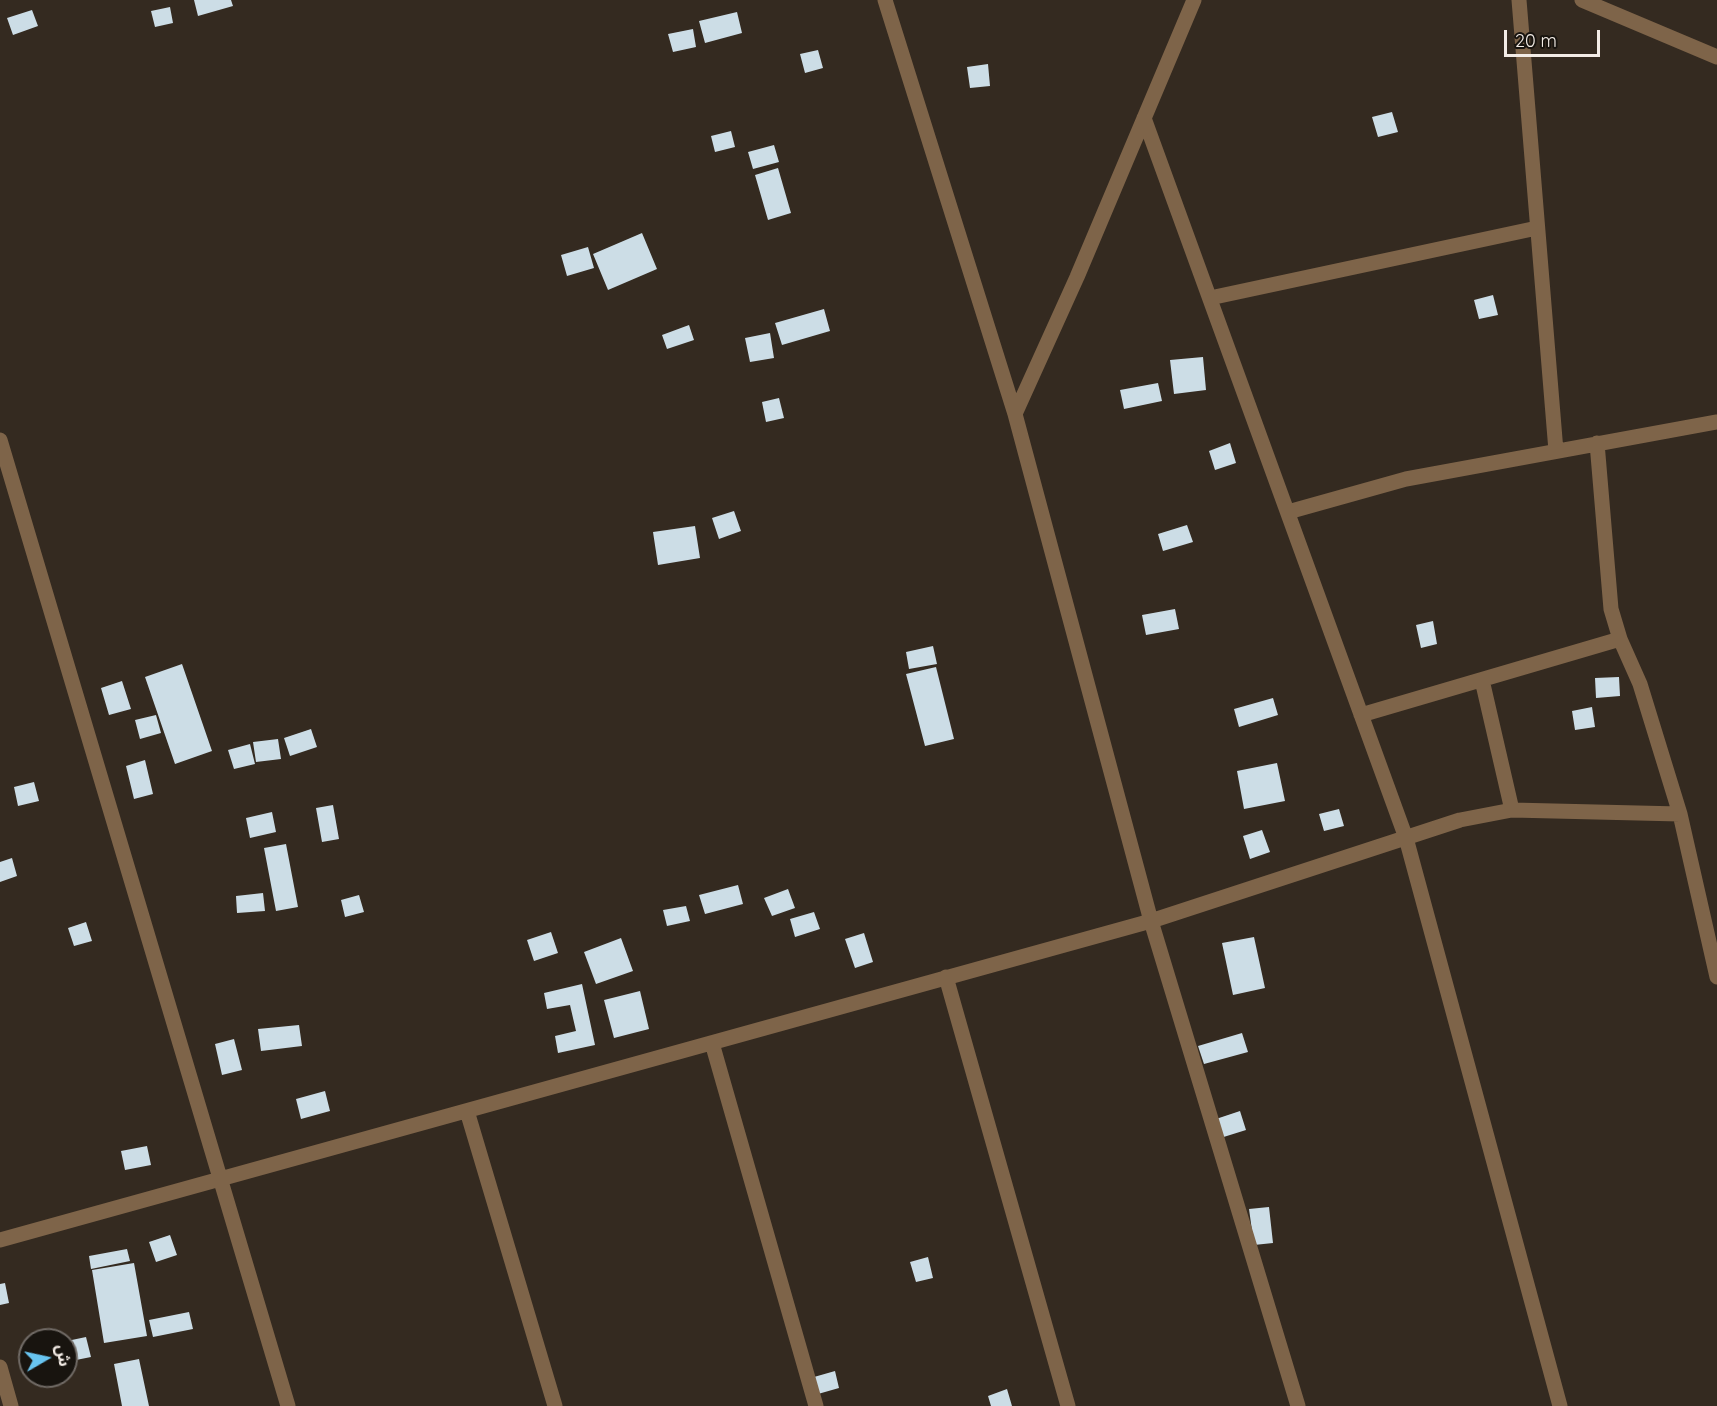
<!DOCTYPE html>
<html>
<head>
<meta charset="utf-8">
<style>
	body { margin:0 }
	#map { position:relative; width:1717px; height:1406px; overflow:hidden; background:#342a20; font-family:Quicksand,"Noto Sans Arabic",sans-serif }
	canvas { display:block }
	.north { position:absolute; left:18px; top:1328px; width:60px; height:60px; box-sizing:border-box; background:#18140f; border:2px solid #706a65; border-radius:50%; rotate:81deg; font-size:16px; font-weight:700; line-height:24px; text-align:center; color:#f3ece6 }
	.north::after { content:''; display:block; margin:auto; width:21px; height:27px; background:#68c4f0; clip-path:polygon(50% 0,100% 100%,50% 72%,0 100%) }
	.scale { position:absolute; left:1504px; top:30px; width:96px; height:27px; box-sizing:border-box; border:3px solid #f3ece6; border-top:0; padding-left:8px; font-size:18px; line-height:21px; white-space:nowrap; color:#f3ece6; -webkit-text-stroke:4px #18140f; paint-order:stroke }
</style>
</head>
<body>
<div id="map">
<canvas width="1717" height="1406"></canvas>
<div class="north">ش</div>
<div class="scale">20 m</div>
</div>
<script>
const ctx = document.querySelector('canvas').getContext('2d');
ctx.lineJoin = 'round';
function fillPath(path, color) { ctx.fillStyle = color; ctx.fill(path, 'evenodd'); }
function strokePath(path, color, width, dash) { ctx.strokeStyle = color; ctx.lineWidth = width; ctx.lineCap = dash ? 'butt' : 'round'; ctx.setLineDash(dash || []); ctx.stroke(path); }
fillPath(new Path2D(`
	M194 0H231L233 6 198 16Z
	M170 7 173 23 155 27 151 11Z
	M32 10 38 26 13 35 7 18Z
	M737 12 742 33 705 43 699 21Z
	M693 29 696 47 673 52 668 34Z
	M818 50 823 68 805 73 800 54Z
	M988 64 990 86 970 88 967 67Z
	M1392 112 1398 132 1378 137 1372 117Z
	M731 131 735 147 715 152 711 136Z
	M774 145 779 162 753 169 748 152Z
	M778 168 791 213 768 220 755 175Z
	M642 233 657 269 608 290 593 254Z
	M588 247 594 268 567 276 561 255Z
	M1493 295 1498 315 1479 319 1474 300Z
	M824 309 830 331 782 345 775 323Z
	M689 325 694 340 667 349 662 335Z
	M770 333 774 358 750 362 745 338Z
	M1203 357 1206 390 1174 394 1170 360Z
	M1158 383 1162 401 1124 409 1120 390Z
	M779 398 784 418 766 422 762 402Z
	M1230 443 1236 463 1215 470 1209 451Z
	M734 511 741 531 719 539 712 518Z
	M1187 525 1193 542 1163 551 1158 534Z
	M695 526 700 558 658 565 653 532Z
	M1175 609 1179 629 1146 635 1142 615Z
	M1433 621 1437 644 1421 648 1416 625Z
	M933 646 937 664 909 669 906 652Z
	M182 664 212 751 175 764 145 677Z
	M936 667 954 739 925 746 906 674Z
	M1619 677 1620 696 1596 698 1595 678Z
	M122 681 131 709 109 715 101 688Z
	M1273 698 1278 715 1239 727 1234 709Z
	M1592 707 1595 727 1575 730 1572 711Z
	M156 715 161 733 140 739 135 720Z
	M311 729 317 747 290 756 284 738Z
	M278 739 281 759 256 762 253 742Z
	M250 744 255 764 234 769 228 750Z
	M145 760 153 794 134 799 126 766Z
	M1277 763 1285 801 1244 809 1237 771Z
	M34 782 39 801 18 806 14 787Z
	M333 805 339 839 322 842 316 808Z
	M1339 809 1344 826 1324 831 1319 814Z
	M272 812 276 832 250 838 246 818Z
	M1262 830 1270 852 1250 859 1243 836Z
	M286 844 298 907 276 911 264 848Z
	M12 858 17 876 0 882V862Z
	M738 885 743 904 705 914 699 895Z
	M788 889 795 908 772 916 764 898Z
	M263 893 265 911 237 913 236 896Z
	M359 895 364 912 345 917 341 900Z
	M686 906 690 921 667 926 663 910Z
	M814 912 820 929 795 937 790 919Z
	M86 922 92 941 74 946 68 928Z
	M551 932 558 953 534 961 527 940Z
	M864 933 873 962 855 968 845 939Z
	M1254 937 1265 988 1233 995 1222 943Z
	M621 938 633 971 596 984 584 952Z
	M582 984 595 1045 558 1053 555 1036 576 1031 570 1005 547 1009 544 993Z
	M640 991 649 1029 614 1038 604 1000Z
	M299 1025 302 1046 261 1051 258 1029Z
	M1242 1033 1248 1052 1204 1064 1198 1046Z
	M234 1039 242 1070 222 1075 215 1044Z
	M325 1091 330 1111 301 1119 296 1099Z
	M1240 1111 1246 1130 1214 1140 1207 1122Z
	M147 1146 151 1165 125 1170 121 1151Z
	M1269 1207 1273 1243 1254 1245 1249 1209Z
	M170 1235 177 1255 156 1262 149 1242Z
	M127 1249 130 1261 91 1269 89 1256Z
	M928 1257 933 1278 916 1282 910 1262Z
	M134 1263 147 1336 104 1343 92 1270Z
	M5 1283 9 1303 0 1305V1284Z
	M189 1312 193 1329 153 1337 149 1320Z
	M86 1337 91 1357 71 1361 67 1341Z
	M139 1359 149 1406H122L114 1364Z
	M835 1371 839 1388 818 1394 814 1377Z
	M1007 1389 1012 1406H991L988 1396Z`), '#ccdde6');
strokePath(new Path2D(`
	M885 0 1015 414 1151 921 1298 1406
	M1519 0 1556 451
	M1582 0 1717 57
	M1144 118 1406 838 1560 1406
	M1210 298 1537 228
	M1015 414 1077 277 1194 0
	M0 440 288 1406
	M1597 443 1611 609 1620 639 1640 684 1680 814 1717 977
	M1288 512 1406 479 1717 422
	M1482 680 1512 810
	M1361 715 1620 639
	M946 977 1068 1406
	M712 1043 816 1406
	M467 1111 555 1406
	M0 1240 1151 921 1460 820 1512 810 1680 814
	M0 1367 11 1406`), '#7e6449', 15);
</script>
</body>
</html>
